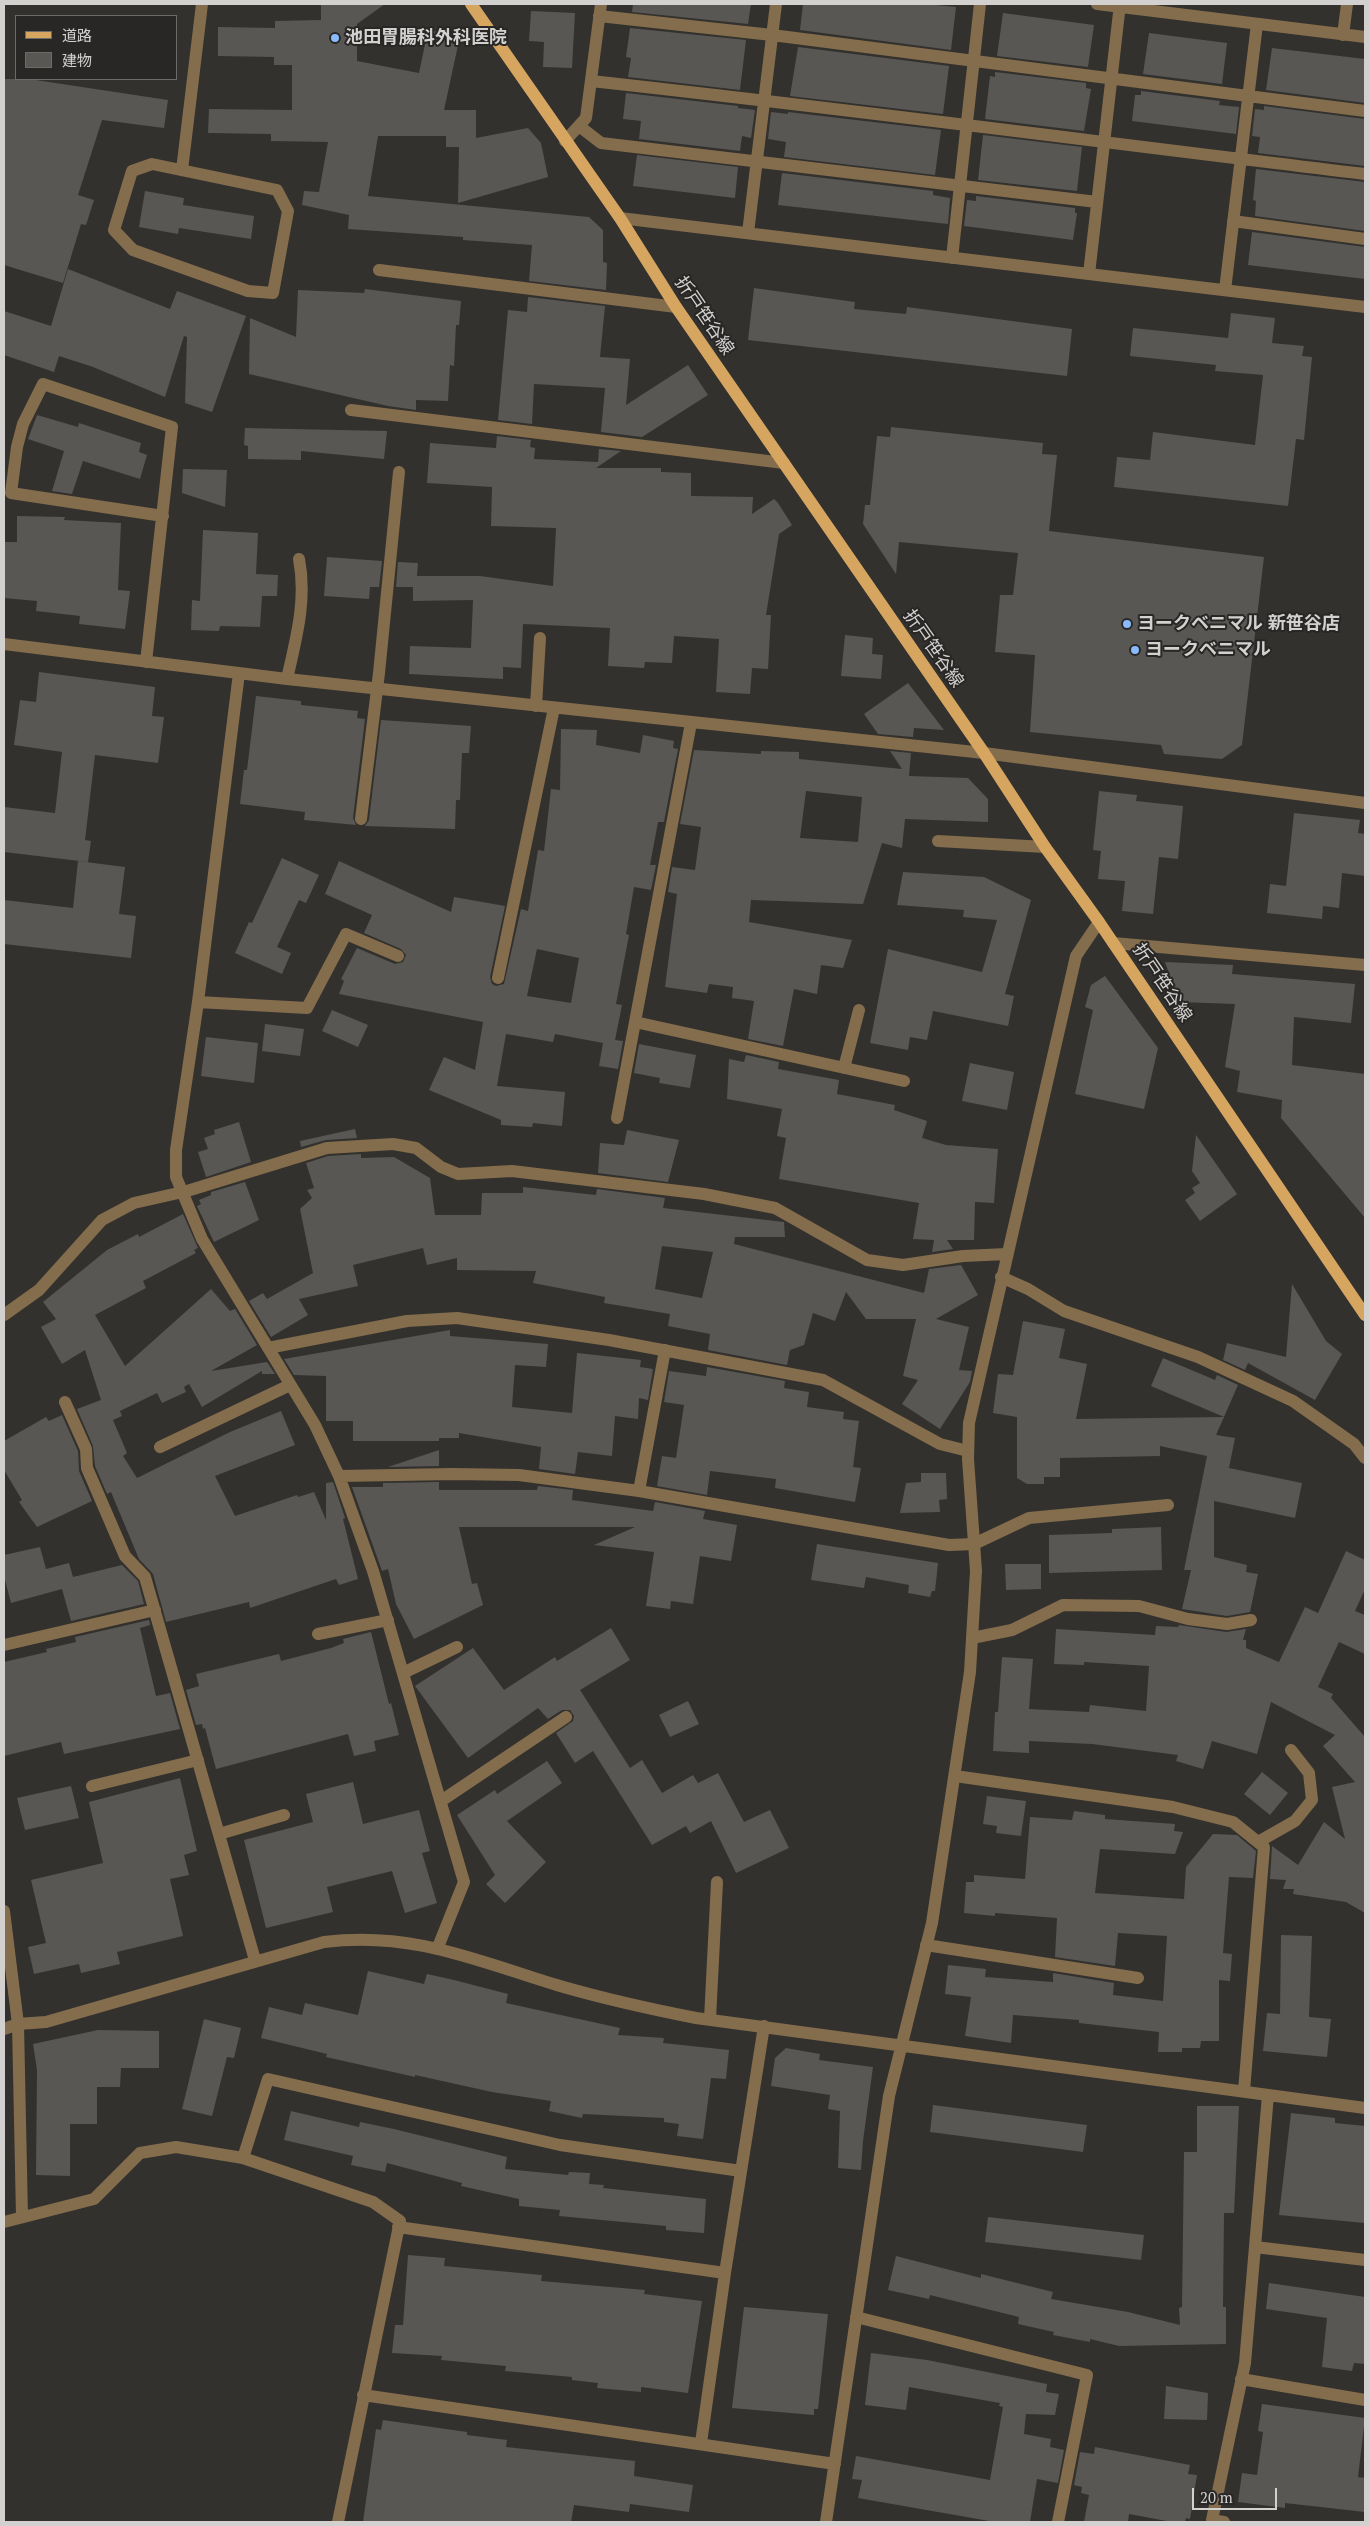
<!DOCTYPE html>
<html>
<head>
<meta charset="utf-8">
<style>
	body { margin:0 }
	#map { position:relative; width:1369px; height:2526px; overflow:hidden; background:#33312e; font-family:"PT Serif","Noto Sans JP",serif }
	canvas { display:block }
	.frame { position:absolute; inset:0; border:5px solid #d3d1d0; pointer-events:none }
	.legend { position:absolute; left:15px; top:15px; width:162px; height:65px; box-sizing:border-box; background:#292725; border:1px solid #6d6b69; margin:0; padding:6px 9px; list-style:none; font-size:15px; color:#d3d1d0 }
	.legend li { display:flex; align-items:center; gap:10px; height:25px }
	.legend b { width:25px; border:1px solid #6d6b69 }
	.scale { position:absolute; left:1192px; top:2488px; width:85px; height:22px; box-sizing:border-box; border:2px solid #d3d1d0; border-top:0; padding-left:6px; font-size:15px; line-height:18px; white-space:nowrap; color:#d3d1d0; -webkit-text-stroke:4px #292725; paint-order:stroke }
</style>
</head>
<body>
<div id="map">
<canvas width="1369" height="2526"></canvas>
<div class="frame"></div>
<ul class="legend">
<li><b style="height:6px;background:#d6a660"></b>道路</li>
<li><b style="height:14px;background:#585754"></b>建物</li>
</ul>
<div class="scale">20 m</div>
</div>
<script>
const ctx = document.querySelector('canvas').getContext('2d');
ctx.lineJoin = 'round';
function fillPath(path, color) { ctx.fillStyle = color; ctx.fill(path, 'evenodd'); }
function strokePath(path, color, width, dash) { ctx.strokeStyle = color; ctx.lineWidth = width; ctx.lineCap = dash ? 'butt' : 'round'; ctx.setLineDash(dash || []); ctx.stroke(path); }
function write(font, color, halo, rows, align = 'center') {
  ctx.font = font + ' "PT Serif","Noto Sans JP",serif'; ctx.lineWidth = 4; ctx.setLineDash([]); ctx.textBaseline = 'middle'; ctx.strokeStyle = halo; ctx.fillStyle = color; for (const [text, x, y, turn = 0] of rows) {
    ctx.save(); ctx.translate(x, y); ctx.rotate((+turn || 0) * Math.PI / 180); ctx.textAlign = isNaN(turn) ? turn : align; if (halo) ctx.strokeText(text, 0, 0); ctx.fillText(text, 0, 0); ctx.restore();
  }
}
fillPath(new Path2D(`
	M321 4H385L357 24V61L419 73 428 30 460 36 444 110H476V138L528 128 541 143 548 177 458 203 459 147H446V136H378L368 196 589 217 603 230V262L607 263 606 290 529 281 532 245 463 240V237L348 229 349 215 302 205 304 191 319 192 328 142 271 141V134L208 133 209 109 292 110V65H274V57L218 56V27L275 28V21L321 20Z
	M633 4H751L748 24 632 12Z
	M803 4H926L956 7 951 50 800 30Z
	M531 11 575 13 572 68 543 67 544 42 529 41Z
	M1003 13 1094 25 1088 67 997 56Z
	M630 28 746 40 740 90 628 77 631 58 626 57Z
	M1149 33 1227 43 1222 84 1143 74Z
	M798 47 949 66 943 114 790 96Z
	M1272 48 1365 59V103L1266 90Z
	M995 72 1086 83V88L1091 89 1084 131 985 119 990 76 995 77Z
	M4 79H29L168 100 164 128 102 120 78 195 94 200 86 225 81 224 63 283 4 265Z
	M1141 91 1220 101 1219 105 1239 107 1236 134 1132 121 1135 95H1141Z
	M626 93 738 106V108L755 110 751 138 742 136 740 151 639 139 641 121 623 119Z
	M1264 106 1365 119V166L1258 153 1260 137 1252 136 1255 109 1264 110Z
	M771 112 788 114V112L941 130 935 175 784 157 786 142 768 139Z
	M983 135 1082 147 1077 191 978 180Z
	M637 155 738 167 735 198 633 186Z
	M1256 169 1365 182V231L1255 216 1256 201 1253 200Z
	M782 173 933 191V195L950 198 948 224 778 205Z
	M145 191 184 198 183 205 254 216 251 239 179 228 178 234 139 227Z
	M976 196 1075 208V213H1077L1073 240 964 226 967 200 976 201Z
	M1252 232 1365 247V279L1248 265Z
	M68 269 170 309 177 291 246 316 212 412 185 403 187 337 184 336 165 397 93 367 59 356 54 372 4 355V311L51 326Z
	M754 288 855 302 854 309 906 314 907 307 1072 329 1067 376 748 340Z
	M365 289 461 301 459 325H456L454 366 450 365 448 401 416 400V410L388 406 249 374 250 318 296 337 298 290 364 293Z
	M528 297 605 306 600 357 630 359 626 405 688 365 708 395 642 437 601 432 605 388 534 384 532 424 498 420 508 310 527 312Z
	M1231 313 1275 318 1272 343 1304 346 1302 356 1312 357 1304 440 1296 439 1288 506 1114 487 1117 457 1150 460 1153 432 1255 445 1263 375 1215 371 1216 365 1130 356 1133 328 1228 338Z
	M37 415 78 427 79 423 141 443 139 452 147 455 140 479 83 461 72 494 52 491 64 451 28 439Z
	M891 427 1043 443 1042 454 1057 455 1049 531 1264 557 1242 745 1222 759 1164 754 1161 745 1030 732 1035 655 995 652 1000 595H1013L1018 553 899 542 896 574 863 524 865 505H870L877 436 890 437Z
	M245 428 387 431 384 459 301 451V460L248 459V446L244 445Z
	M497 436 531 440 530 447 535 448 534 459 598 462 599 449 621 451 596 468H661V472L691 473V496L753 497 752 514 774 499 778 503 792 525 779 534 766 615H771L768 669 752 668 750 694 716 692 719 639 674 636 672 663 645 662 644 668 608 666 610 628 523 624 521 668 503 667V679L409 674 410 646 471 648 473 600 413 601V587H396L398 562 418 563 417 576H480L553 586 556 528 491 526 492 487 427 483 430 443 496 448Z
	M183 469 227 470 225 507 182 493Z
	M17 516 65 517 64 520 121 523 118 590 130 591 125 629 79 624 80 616 36 611 37 601 4 598V542H17Z
	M203 530 258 533 256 574 278 575 277 596H262L260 627 220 626 219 631 191 630 192 600 200 601Z
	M327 557 382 561 379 587H370L369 599 324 596Z
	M845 635 873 638 872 654 883 655 881 679 841 676Z
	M39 672 155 687 152 716 164 717 158 763 95 755 85 840 91 841 88 862 4 852V807L55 813 62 752 14 745 20 700 36 702Z
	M908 683 944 730 914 728 913 737 878 734 864 714Z
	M256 696 301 701V705L358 711 357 718 365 719 353 818 356 825 304 820 305 812 240 804 244 770H247Z
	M381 720 471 726 469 753H462L460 800H456L455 829 365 826 369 820Z
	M561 729 597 730 596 745 640 753 643 735 674 741 673 748 678 749 664 822H658L650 865H656L651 890 634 887 626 934 629 935 616 1004 622 1005 615 1040 623 1041 618 1069 599 1066 603 1043 555 1034 553 1042 506 1034 497 1086 565 1092 562 1126 533 1123 532 1127 501 1125V1120L429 1090 444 1057 475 1070 483 1022 339 994 344 981 341 979 357 948 395 964 403 962 406 955 401 949 364 933 372 915 325 894 339 861 451 912 454 897 505 906 490 977 492 984 496 986 504 984 521 909 528 911 538 850 544 851 551 789 560 790ZM537 949 579 958 571 1003 527 996Z
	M694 750 761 754V751L799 752V759L902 769 890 751 911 753 909 776 968 778 988 799V822L905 819 902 848 882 843 863 904 751 900 749 922 852 940 843 968 821 965 817 994 794 989 783 1046 748 1039 754 1001 732 998 733 987 709 984 707 993 665 987 677 894 668 892 672 867 695 870 701 827 680 824ZM806 791 862 797 858 842 800 838Z
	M1099 791 1137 795 1136 801 1183 806 1178 859 1159 857 1153 914 1122 911 1125 881 1098 879 1101 851 1093 850Z
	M1294 813 1360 820 1358 833 1365 834V876L1342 873 1339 908 1323 906 1322 919 1267 913 1270 884 1286 886Z
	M282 858 319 875 306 903 299 900 277 947 291 953 282 974 235 953 249 922 252 923Z
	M78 861 125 867 119 914 136 916 131 958 4 944V900L73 908Z
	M903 872 984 877 1031 900 1005 994 1014 996 1008 1026 933 1011 927 1040 910 1037 908 1050 870 1043 888 949 982 972 997 920 963 917 964 910 897 905Z
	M1165 962 1233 965 1232 974 1355 984 1351 1023 1294 1017 1292 1065 1365 1074V1218L1281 1118 1282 1100 1237 1092 1240 1071 1225 1067 1235 1004 1179 1002Z
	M1105 976 1158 1048 1144 1109 1075 1094 1093 1010 1085 1007 1091 985Z
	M332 1010 368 1025 358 1047 322 1031Z
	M265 1024 304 1029 300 1056 262 1051Z
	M206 1037 258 1043 254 1083 201 1076Z
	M639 1044 696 1055 690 1088 659 1083 660 1078 634 1073Z
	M746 1055 779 1062 778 1069 839 1080 837 1094 895 1105 894 1110 927 1121 922 1138 946 1145 998 1149 994 1203 975 1202 974 1240H947L953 1249 932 1252 934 1240 913 1239 919 1203 779 1179 786 1138 777 1136 782 1109 727 1099 729 1059 744 1062Z
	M970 1063 1014 1072 1007 1110 962 1101Z
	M239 1122 251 1162 206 1177 198 1152 208 1149 204 1138 215 1134 214 1130Z
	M355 1129 357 1138 326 1140 301 1147 300 1141Z
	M627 1130 679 1140 668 1182 598 1173 600 1143 624 1145Z
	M1196 1135 1237 1194 1200 1221 1185 1200 1195 1193 1192 1188 1200 1183 1192 1171Z
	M361 1154V1158L394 1157 430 1178 435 1215H481L482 1193H523V1187L596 1195 597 1189 665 1198 663 1208 784 1222 785 1237H735L734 1244 924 1293 929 1269 961 1265 978 1295 936 1319 969 1327 959 1370 972 1371 970 1382 940 1429 902 1404 918 1380 903 1376 916 1319H866L846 1292 835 1321 813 1313 804 1345 790 1350 787 1365 708 1350 710 1334 668 1326 670 1314 604 1303 605 1297 533 1283 536 1271 457 1270V1258L427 1265 423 1248 353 1265 358 1286 299 1299 308 1315 271 1337 249 1301 263 1293 267 1299 313 1273 300 1209 312 1198 307 1190 314 1188 306 1163 328 1156ZM662 1246 713 1252 702 1298 655 1289Z
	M245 1182 259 1220 214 1242 197 1206 201 1204 199 1200 211 1195V1192Z
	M183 1214 198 1248 194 1250 196 1253 143 1281 146 1288 95 1315 125 1366 211 1289 230 1311 235 1309 257 1345 211 1371 267 1362 275 1374H262V1371L202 1407 189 1384 184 1387 186 1392 162 1403 157 1393 120 1411 122 1416 113 1420 127 1453 123 1456 137 1478 230 1432 281 1411 295 1445 215 1476 235 1516 297 1495 298 1497 314 1492 326 1520V1483L333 1482 345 1518 343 1519 358 1579 339 1585 336 1579 250 1608 249 1602 166 1622 153 1574 139 1559 111 1492 107 1494 95 1466 93 1446 77 1409 101 1400 85 1350 62 1364 41 1327 56 1319 43 1302 107 1250 138 1234 139 1237Z
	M1292 1284 1326 1341 1342 1354 1315 1400 1248 1363 1245 1370 1223 1360 1227 1343 1286 1357Z
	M1023 1321 1065 1329 1059 1358 1087 1364 1076 1419 1224 1417 1216 1435 1235 1438 1229 1468 1302 1483 1295 1518 1214 1501V1557L1247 1565 1246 1572 1258 1574 1250 1612 1227 1616 1182 1609 1191 1570H1184L1207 1456 1160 1446V1456L1060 1458V1477H1044V1484H1027L1017 1478V1417L993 1413 998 1374 1013 1375Z
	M450 1330V1336L548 1344 546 1367 515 1365 512 1407 572 1413 577 1353 641 1360 640 1367 653 1369 648 1400 639 1398 638 1419 615 1416 612 1456 578 1452 575 1474 539 1469 541 1447 459 1433V1438H439V1441H353V1421H326V1376L294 1375 284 1359Z
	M1163 1358 1215 1380 1217 1375 1238 1385 1224 1417 1151 1386Z
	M707 1367 785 1381 784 1388 809 1392 807 1407 844 1412 843 1419 859 1421 853 1467 861 1468 855 1502 775 1488 776 1479 710 1471 707 1495 657 1486 662 1456 676 1458 684 1405 664 1402 669 1371 706 1376Z
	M62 1415 78 1451 79 1471 92 1501 37 1527 19 1502 22 1500 4 1470V1441L46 1417 49 1421Z
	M439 1450V1466L388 1467Z
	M921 1473H946L947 1499 939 1500 940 1512 900 1513 906 1483 921 1482Z
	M439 1482V1490H537L538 1486 573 1490 572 1500 653 1511 655 1502 705 1511 703 1519 737 1525 731 1561 700 1556 693 1604 671 1601 670 1609 646 1606 654 1552 594 1545 635 1527H459L472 1584 477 1583 483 1605 414 1639 396 1604 388 1569 382 1571 352 1487H383V1483Z
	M1161 1527 1162 1570 1049 1573V1535L1112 1533V1529Z
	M817 1544 938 1563 935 1591H932L930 1597 908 1593 909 1585 866 1577 864 1588 811 1580Z
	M40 1547 46 1569 69 1563 73 1577 122 1565 138 1581 144 1604 71 1621 62 1589 11 1603 4 1576V1555Z
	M1346 1551 1365 1560V1589L1355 1611 1365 1615V1654L1339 1642 1318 1687 1333 1694 1331 1698 1365 1737V1913L1346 1902 1293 1894 1294 1889H1283L1286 1880 1270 1879 1272 1846 1298 1865 1324 1822 1345 1839 1332 1787 1355 1782 1323 1746 1335 1735 1271 1702 1257 1754 1212 1741 1203 1769 1176 1761 1178 1755 1092 1744 1029 1741V1753L993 1751 995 1712H998L1002 1657 1033 1659 1029 1709 1089 1712 1090 1705 1146 1711 1149 1666 1084 1662V1665L1054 1664 1056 1629 1155 1635 1156 1626 1178 1627 1179 1625 1226 1632 1246 1629 1243 1640H1246V1648L1279 1662 1305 1607 1318 1613Z
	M1005 1564H1041V1589L1006 1590Z
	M149 1620 150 1625 140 1628 156 1696 170 1693 180 1729 64 1754 61 1742 4 1756V1662L47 1652 46 1649 76 1642 75 1637Z
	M611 1628 630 1660 580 1690 630 1768 642 1760 662 1793 693 1775 698 1783 718 1773 744 1822 770 1810 789 1848 736 1873 711 1821 690 1833 686 1826 652 1845 593 1751 575 1763 556 1733 573 1721 574 1716 570 1710H562L548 1719 538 1708 468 1758 415 1686 473 1648 504 1690 555 1657 557 1661Z
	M371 1632 389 1704 391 1703 399 1735 374 1741 376 1751 354 1756 348 1734 216 1769 205 1728 203 1729 202 1724 196 1725 186 1690 199 1686 196 1674 279 1654 281 1661 331 1648 344 1643 343 1639Z
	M688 1701 699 1724 670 1737 659 1715Z
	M547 1761 562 1783 507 1821 546 1862 505 1903 486 1884 495 1875 457 1815 495 1790 497 1794Z
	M1262 1772 1288 1793 1270 1815 1244 1794Z
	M180 1778 197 1851 184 1855 189 1875 170 1879 183 1936 117 1952 120 1964 81 1973 79 1964 34 1974 28 1947 46 1943 31 1880 103 1863 89 1802Z
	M353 1782 363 1824 419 1810 430 1851 422 1853 437 1903 405 1913 392 1871 327 1887 333 1912 266 1928 244 1840 313 1822 306 1794Z
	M71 1786 79 1818 25 1830 17 1798Z
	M987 1796 1026 1801 1021 1836 996 1833 997 1826 983 1824Z
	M1074 1811 1105 1815V1819L1175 1824 1174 1831 1183 1832 1175 1854 1100 1849 1095 1893 1184 1899 1186 1867 1213 1834 1237 1835 1256 1851 1253 1878 1229 1877 1223 1953 1232 1954 1230 1981 1219 1980V2041H1201L1200 2048H1182V2052H1158L1159 2032 1079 2023V2020L1013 2015 1011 2043 965 2036 971 1997 945 1994 948 1965 986 1969 985 1977 1053 1982V1973L1114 1983 1113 1995 1163 2001 1167 1936 1118 1933 1115 1966 1055 1957 1057 1918 995 1913V1916L964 1913 966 1882H974V1875L1025 1879 1030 1817 1072 1820Z
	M1281 1935 1312 1936 1309 2017 1331 2019 1327 2057 1263 2051 1267 2013 1280 2014Z
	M368 1971 424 1984 427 1974 454 1980 508 1994 506 2003 620 2028 618 2035 664 2038 663 2043 729 2050 726 2079 711 2078 703 2139 677 2136 679 2124 664 2122V2118L583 2114 582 2118 549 2111 551 2101 492 2092 415 2075V2077L326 2057 327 2054 261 2038 269 2007 302 2015 305 2003 358 2015Z
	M204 2019 241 2028 234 2058 227 2057 212 2116 182 2109Z
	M98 2030 159 2031V2068H121L120 2087H97V2124H70V2176L36 2175 37 2070 33 2044Z
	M786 2048 820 2054 819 2060 873 2067 863 2141 861 2170 838 2168 840 2111 828 2109 830 2095 771 2086 775 2058Z
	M933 2105 1087 2125 1083 2152 930 2132Z
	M1197 2106H1239L1234 2213H1224L1223 2307H1226V2344L1119 2346 1090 2339V2342L1053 2335 1054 2332 1018 2324 1019 2317 930 2295 929 2299 888 2290 896 2256 981 2278V2274L1053 2292 1051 2299 1128 2312 1180 2325 1179 2308 1182 2307 1184 2152H1197Z
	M291 2111 359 2127 360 2122 394 2129 507 2157 505 2169 568 2175 569 2172 590 2173 589 2184 604 2185 603 2188 706 2199 704 2233 666 2230V2226L559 2216 560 2210 519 2206V2199L461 2186 462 2183 387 2163 385 2172 351 2165 353 2156 284 2140Z
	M1291 2113 1335 2118V2123L1365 2126V2223L1279 2215Z
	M988 2217 1144 2235 1141 2260 985 2242Z
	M408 2255 445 2258 444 2266 542 2275 541 2281 645 2290 644 2294 702 2301 688 2393 641 2387V2392L597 2388 598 2383 572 2380V2377L505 2371 506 2366 441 2360 442 2356 392 2353 395 2325H403Z
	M1269 2283 1365 2297V2364L1354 2363 1352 2371 1322 2367 1327 2318 1266 2309Z
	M744 2307 828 2314 818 2409H814V2415L732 2408Z
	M871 2353 927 2360 1047 2384 1046 2392 1059 2394 1055 2415 1026 2414 1024 2434 1051 2439 1050 2447 1064 2450 1058 2483 1037 2479 1030 2522H995L858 2498 862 2480 852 2479 856 2456 990 2480 1003 2407 999 2406 1000 2403 909 2387 906 2410 865 2405Z
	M1166 2386 1208 2393 1207 2420 1164 2419Z
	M1262 2404 1365 2418 1358 2477 1365 2478V2512L1285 2503V2508L1238 2502 1242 2473 1257 2475 1263 2432 1258 2431Z
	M383 2420 467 2432V2435L507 2440 506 2447 635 2461 634 2476 693 2485 689 2512 630 2504 629 2512 574 2505 571 2522H363L376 2429 381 2430Z
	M1095 2447 1190 2465 1188 2474 1197 2475 1190 2519 1186 2518 1185 2522H1172L1129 2514 1128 2522H1084L1089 2495 1081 2493 1082 2487 1074 2485 1080 2452 1094 2454Z`), '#585754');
strokePath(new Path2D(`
	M1097 4 1365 37
	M599 16 772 35 1365 111
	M1343 35 1347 4
	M591 81C849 109 1107 143 1365 174
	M579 126 601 143 1097 202
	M565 141 586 118 601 4
	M152 164 277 190 288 211 273 293 248 291 133 250 114 230 132 171Z
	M182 170 202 4
	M620 218 1365 307
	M1233 221 1365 239
	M748 233 776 4
	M952 258 980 4
	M379 270 676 307
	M1089 274 1120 4
	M1225 290 1257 24
	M351 410 784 463
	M4 644 287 679 984 753 1365 803
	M146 662 172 427 43 384 23 424 17 447 11 493 163 516
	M239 673 198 1002 176 1150V1177L202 1239 315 1425 339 1476 373 1571 464 1882 438 1947
	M287 679C296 639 307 600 299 559
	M536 706 540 638
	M361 819 379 673 399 472
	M938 841 1045 847
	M1113 943 1365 965
	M498 978 554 708
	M198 1002 307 1008 346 934 398 956
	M635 1022 904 1081
	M844 1068 859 1010
	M617 1118 691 723
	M1001 1277 1028 1289 1064 1311 1198 1357 1293 1401 1354 1444 1365 1458
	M4 1315 39 1290 102 1220 134 1203 187 1191 327 1148 393 1144 416 1148 441 1167 458 1174 512 1171 704 1194 775 1208 867 1260 903 1265 963 1256 1007 1254
	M268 1348 407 1321 457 1318 609 1340 823 1380 940 1444 968 1451
	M65 1402 86 1449 87 1468 125 1556 145 1577 255 1960
	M160 1447 290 1385
	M339 1476 453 1474 519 1475 639 1491 949 1545 974 1544 1029 1518 1168 1505
	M639 1491 665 1350
	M318 1634 388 1620
	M972 1638 1012 1630 1063 1605 1139 1606 1188 1619 1227 1624 1251 1620
	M4 1645 155 1610
	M403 1673 457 1647
	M955 1776 1173 1807 1233 1822 1264 1847 1244 2091
	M92 1786 198 1760
	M441 1801 566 1717
	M219 1834 284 1815
	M1258 1842 1295 1821 1312 1800 1309 1773 1291 1750
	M4 1911 18 2024 22 2217
	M926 1945 1138 1978
	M710 2019 717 1882
	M4 2029 18 2024 46 2022 324 1942C413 1931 477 1961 560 1986 605 1999 650 2009 696 2018L1365 2108
	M243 2158 268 2079 560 2145 741 2171
	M4 2222 94 2199 140 2153 176 2147 243 2158 373 2202 400 2221 338 2522
	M398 2227 725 2273
	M1255 2247 1365 2260
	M856 2317 1087 2375 1058 2522
	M1241 2379 1365 2400
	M363 2395 835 2464
	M701 2443 725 2273 764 2026
	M826 2522 889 2096 932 1923 970 1672 976 1571 968 1459 969 1423 1076 956 1099 922
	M1224 2522 1212 2520 1245 2363 1268 2095`), '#846d4c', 12);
strokePath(new Path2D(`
	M471 4 620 218 676 307 984 753 1045 847 1099 922 1365 1315`), '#d6a660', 12);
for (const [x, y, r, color] of [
	[335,38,5,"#89bafc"],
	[1127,624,5,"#89bafc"],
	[1135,650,5,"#89bafc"]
]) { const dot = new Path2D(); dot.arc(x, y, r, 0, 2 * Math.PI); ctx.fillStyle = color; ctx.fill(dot); strokePath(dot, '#292725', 2); }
write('bold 18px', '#d3d1d0', '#292725', [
	["池田胃腸科外科医院",345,38],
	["ヨークベニマル 新笹谷店",1137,624],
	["ヨークベニマル",1145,650]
], 'left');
write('18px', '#d3d1d0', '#292725', [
	["折戸笹谷線",704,316,56],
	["折戸笹谷線",933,649,55],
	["折戸笹谷線",1162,983,56]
]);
</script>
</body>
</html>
